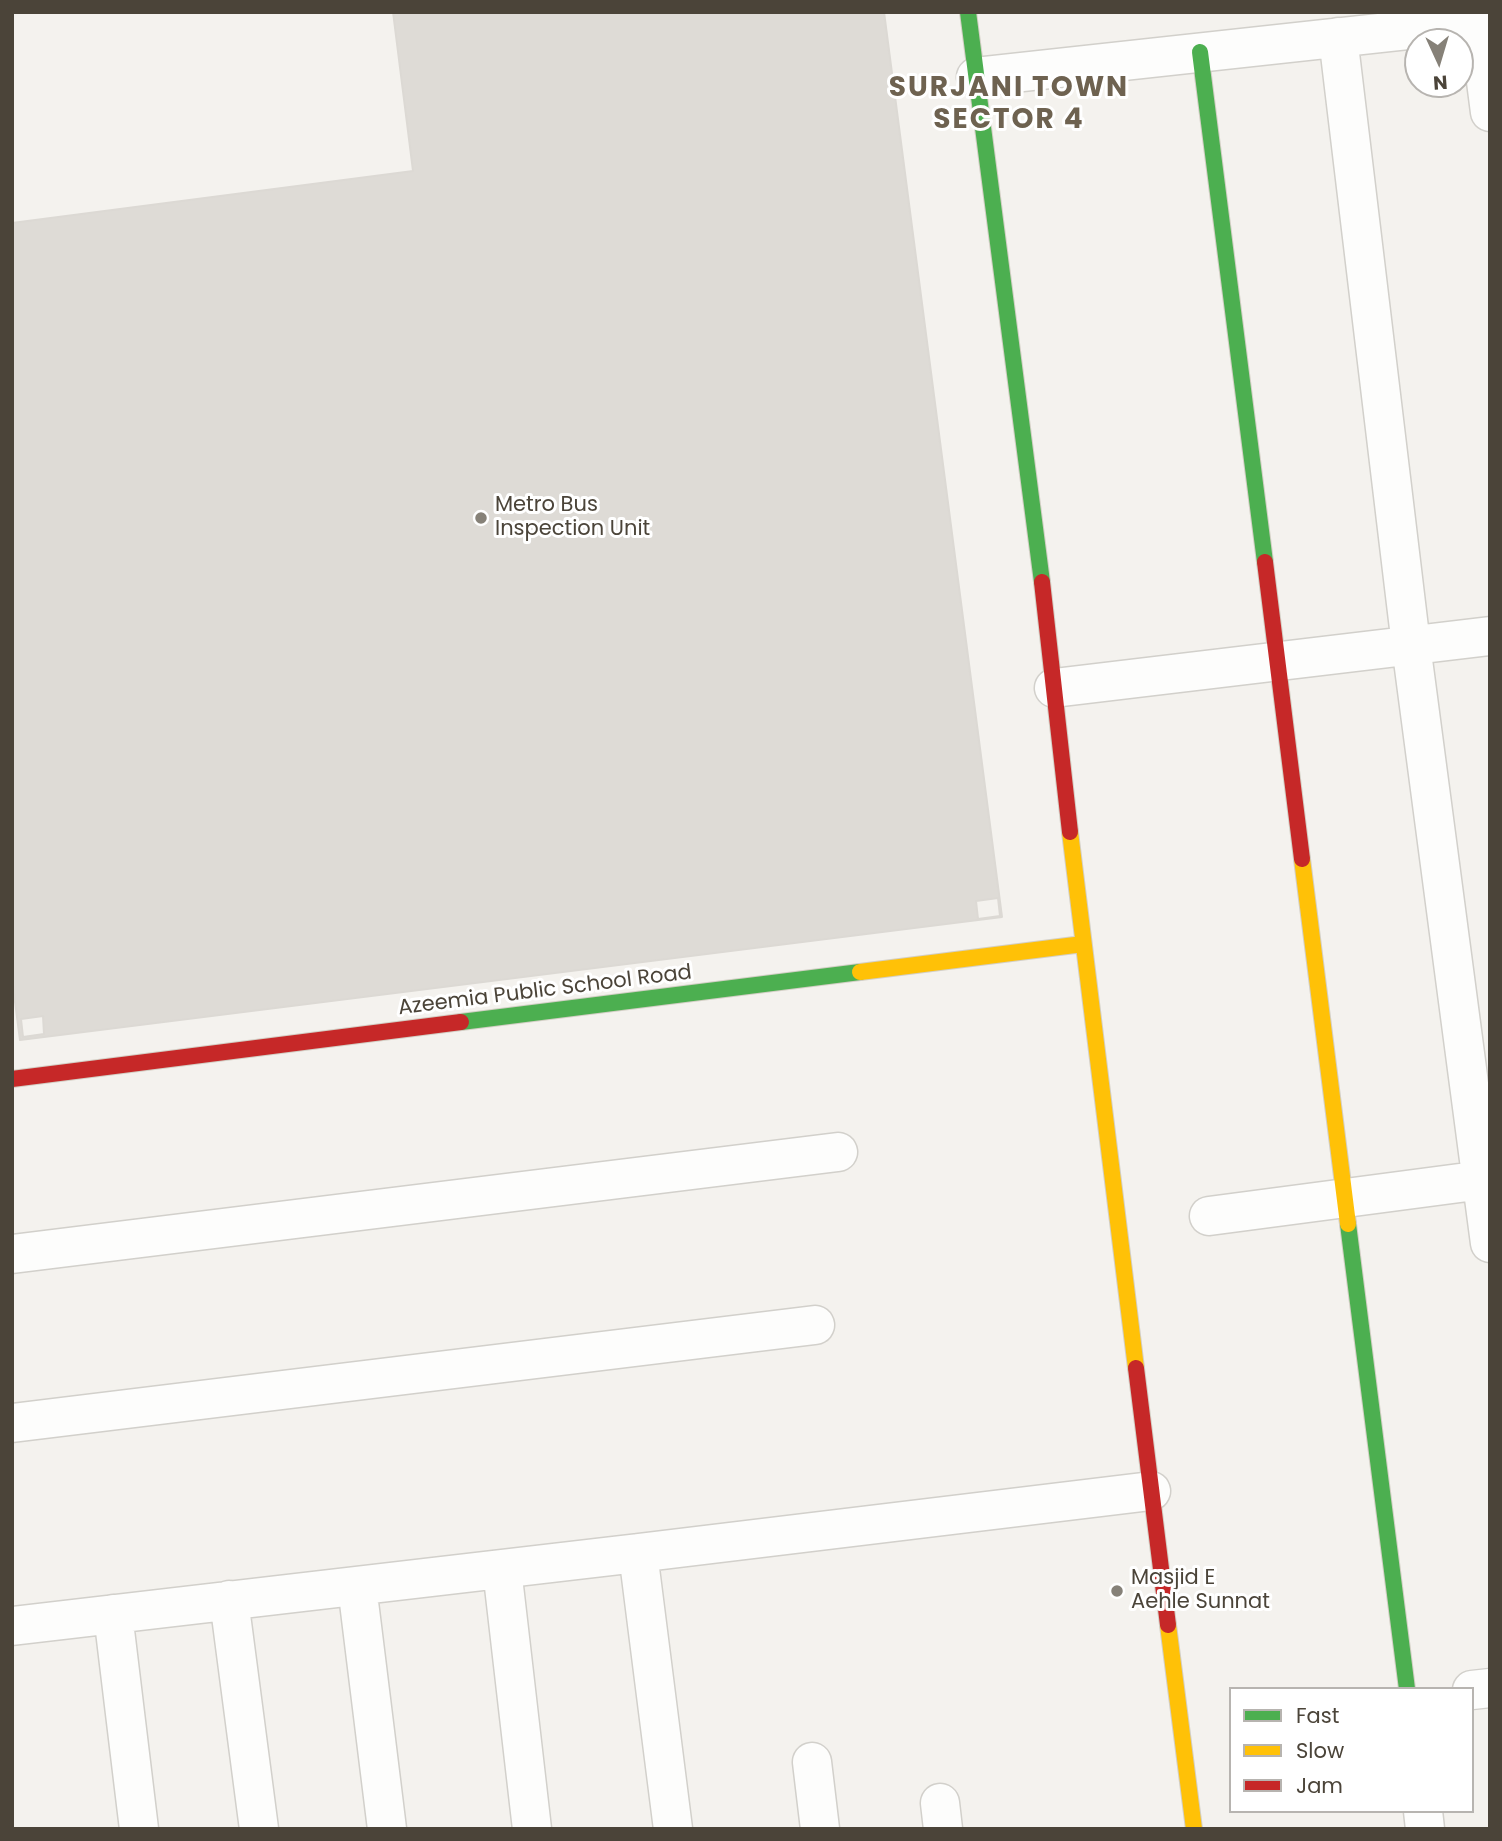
<!DOCTYPE html>
<html>
<head>
<meta charset="utf-8">
<style>
	body { margin:0 }
	#map { position:relative; width:1502px; height:1841px; overflow:hidden; background:#f4f2ee; font-family:Poppins,sans-serif }
	canvas { display:block }
	.frame { position:absolute; inset:0; border:14px solid #4b4439; pointer-events:none }
	.legend { position:absolute; left:1229px; top:1687px; width:245px; height:126px; box-sizing:border-box; background:#fff; border:2px solid #b7b4b0; margin:0; padding:9px 12px; list-style:none; font-size:21px; color:#4b4439 }
	.legend li { display:flex; align-items:center; gap:14px; height:35px }
	.legend b { width:35px; border:2px solid #b7b4b0 }
	.north { position:absolute; left:1404px; top:28px; width:70px; height:70px; box-sizing:border-box; background:#fff; border:2px solid #b7b4b0; border-radius:50%; rotate:176deg; font-size:19px; font-weight:700; line-height:28px; text-align:center; color:#4b4439 }
	.north::after { content:''; display:block; margin:auto; width:24px; height:32px; background:#868178; clip-path:polygon(50% 0,100% 100%,50% 72%,0 100%) }
</style>
</head>
<body>
<div id="map">
<canvas width="1502" height="1841"></canvas>
<div class="frame"></div>
<ul class="legend">
<li><b style="height:9px;background:#4caf50"></b>Fast</li>
<li><b style="height:9px;background:#ffc107"></b>Slow</li>
<li><b style="height:9px;background:#c62828"></b>Jam</li>
</ul>
<div class="north">N</div>
</div>
<script>
const ctx = document.querySelector('canvas').getContext('2d');
ctx.lineJoin = 'round';
function fillPath(path, color) { ctx.fillStyle = color; ctx.fill(path, 'evenodd'); }
function strokePath(path, color, width, dash) { ctx.strokeStyle = color; ctx.lineWidth = width; ctx.lineCap = dash ? 'butt' : 'round'; ctx.setLineDash(dash || []); ctx.stroke(path); }
function write(font, color, halo, rows, align = 'center') {
  ctx.font = font + ' Poppins,sans-serif'; ctx.lineWidth = 6; ctx.setLineDash([]); ctx.textBaseline = 'middle'; ctx.strokeStyle = halo; ctx.fillStyle = color; for (const [text, x, y, turn = 0] of rows) {
    ctx.save(); ctx.translate(x, y); ctx.rotate((+turn || 0) * Math.PI / 180); ctx.textAlign = isNaN(turn) ? turn : align; if (halo) ctx.strokeText(text, 0, 0); ctx.fillText(text, 0, 0); ctx.restore();
  }
}
const building = new Path2D(`
	M393 12H884L1002 917 20 1040 12 979V223L413 171Z
	M998 898 1000 916 978 919 976 901Z
	M43 1016 44 1034 23 1037 21 1019Z`);
fillPath(building, '#dedbd6');
strokePath(building, '#dcd9d4', 2);
const street = new Path2D(`
	M1477 12 1490 112
	M1338 37 1411 645 1490 1243
	M976 77 1490 21
	M1054 688 1490 636
	M1209 1216 1490 1179
	M12 1254 838 1152
	M12 1423 815 1325
	M638 1553 673 1829
	M502 1569 532 1829
	M357 1586 387 1829
	M229 1600 259 1829
	M113 1614 139 1829
	M12 1626 638 1553 1151 1491
	M1472 1690 1490 1688
	M812 1762 820 1829
	M940 1803 943 1829
	M1423 1811 1425 1829`);
const fast = new Path2D(`
	M968 12 1042 582
	M1200 52 1265 562
	M461 1022 860 972
	M1348 1224 1407 1689`);
const slow = new Path2D(`
	M1070 832 1136 1368
	M1302 859 1348 1224
	M860 972 1083 944
	M1168 1625 1194 1829`);
const jam = new Path2D(`
	M1265 562 1302 859
	M1042 582 1070 832
	M12 1079 461 1022
	M1136 1368 1168 1625`);
strokePath(street, '#d2d0cb', 41);
strokePath(fast, '#d3cfc5', 18);
strokePath(slow, '#d3cfc5', 18);
strokePath(jam, '#d3cfc5', 18);
strokePath(street, '#fdfdfc', 38);
strokePath(fast, '#4caf50', 16);
strokePath(slow, '#ffc107', 16);
strokePath(jam, '#c62828', 16);
for (const [x, y, r, color] of [
	[481,518,7,"#868178"],
	[1117,1591,7,"#868178"]
]) { const dot = new Path2D(); dot.arc(x, y, r, 0, 2 * Math.PI); ctx.fillStyle = color; ctx.fill(dot); strokePath(dot, '#fff', 2.5); }
write('21px', '#4b4439', '#fff', [
	["Metro Bus",495,506],
	["Inspection Unit",495,530],
	["Masjid E",1131,1579],
	["Aehle Sunnat",1131,1603]
], 'left');
write('21px', '#4b4439', '#fff', [
	["Azeemia Public School Road",545,991,-7]
]);
ctx.letterSpacing = '2px';
write('bold 28px', '#6e6250', '#fff', [
	["SURJANI TOWN",1009,89],
	["SECTOR 4",1009,121]
]);
ctx.letterSpacing = '0px';
</script>
</body>
</html>
